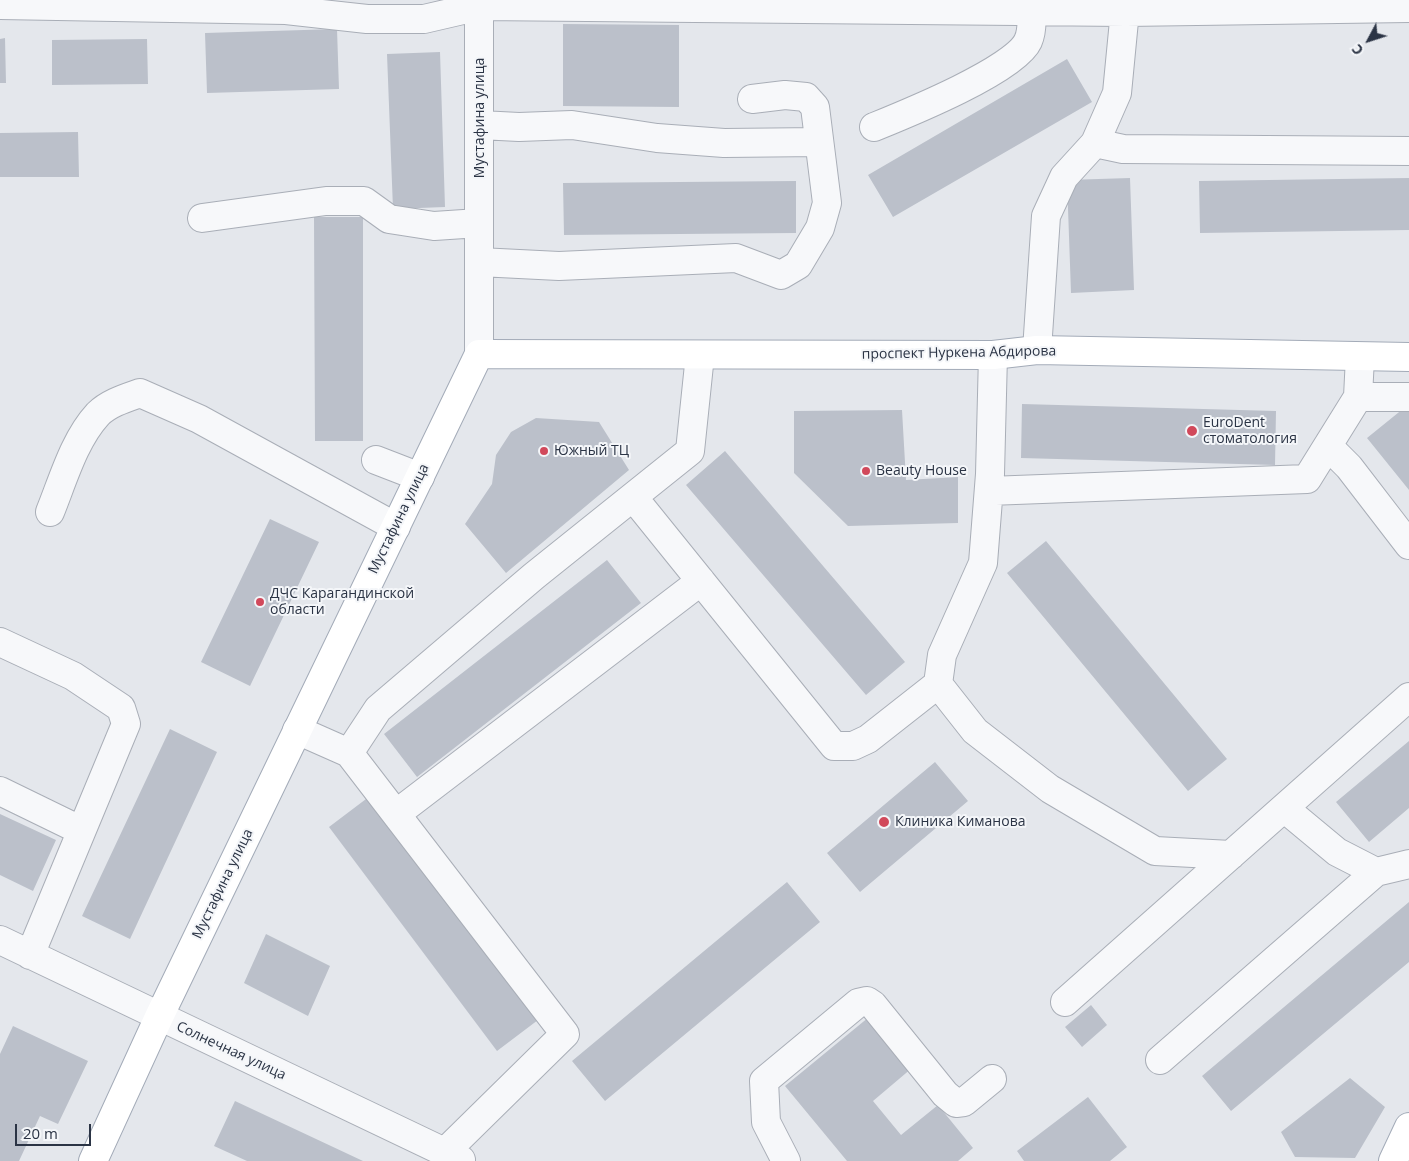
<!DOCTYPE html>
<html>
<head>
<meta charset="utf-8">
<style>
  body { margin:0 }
  #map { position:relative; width:1409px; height:1161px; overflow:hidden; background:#e4e7ec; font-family:"Open Sans",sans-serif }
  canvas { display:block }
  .north { position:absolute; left:1344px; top:15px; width:50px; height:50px; -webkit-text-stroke:4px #f4f6f9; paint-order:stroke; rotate:230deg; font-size:14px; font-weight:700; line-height:20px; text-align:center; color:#2b3445 }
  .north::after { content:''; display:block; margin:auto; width:18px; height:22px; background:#2b3445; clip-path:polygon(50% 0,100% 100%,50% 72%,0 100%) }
  .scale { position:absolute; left:15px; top:1124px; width:76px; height:22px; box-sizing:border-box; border:2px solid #2b3445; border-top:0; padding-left:6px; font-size:15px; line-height:18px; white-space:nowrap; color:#2b3445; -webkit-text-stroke:4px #f4f6f9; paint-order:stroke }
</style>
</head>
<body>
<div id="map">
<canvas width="1409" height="1161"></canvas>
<div class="north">С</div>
<div class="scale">20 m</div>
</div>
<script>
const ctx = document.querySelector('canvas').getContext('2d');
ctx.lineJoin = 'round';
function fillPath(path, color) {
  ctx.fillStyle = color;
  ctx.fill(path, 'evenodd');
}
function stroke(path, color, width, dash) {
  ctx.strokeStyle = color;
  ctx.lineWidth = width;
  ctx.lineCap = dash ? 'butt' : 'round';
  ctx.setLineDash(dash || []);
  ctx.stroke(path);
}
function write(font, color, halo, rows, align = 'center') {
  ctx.font = font + ' "Open Sans",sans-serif';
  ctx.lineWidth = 4;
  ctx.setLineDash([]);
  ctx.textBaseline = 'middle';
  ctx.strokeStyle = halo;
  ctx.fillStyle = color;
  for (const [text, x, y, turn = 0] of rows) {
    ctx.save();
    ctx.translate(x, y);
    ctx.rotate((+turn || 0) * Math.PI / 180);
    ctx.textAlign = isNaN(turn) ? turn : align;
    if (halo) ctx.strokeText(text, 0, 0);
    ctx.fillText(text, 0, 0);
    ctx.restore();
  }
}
fillPath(new Path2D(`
  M563 24 679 25V107L563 106Z
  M337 29 339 89 207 93 205 33Z
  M5 38 6 83H0V39Z
  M147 39 148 84 52 85V40Z
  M440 52 445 207 393 209 387 54Z
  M1067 59 1092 102 893 217 868 175Z
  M78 132 79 177H0V133Z
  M1130 178 1134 290 1071 293 1067 180Z
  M1409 178V230L1200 233 1199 181Z
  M796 181V233L564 235 563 183Z
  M314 217H363V441H315Z
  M1022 404 1276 411 1275 465 1021 458Z
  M1409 404V490L1367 438Z
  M902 410 906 480 958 477V523L848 526 794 473V411Z
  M536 418 599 422 629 470 506 573 465 524 492 484 496 455 511 432Z
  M725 451 905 662 866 695 686 485Z
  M270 519 319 542 250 686 201 662Z
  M1046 541 1227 759 1188 791 1007 573Z
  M607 560 641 603 417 777 384 734Z
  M170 729 217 752 130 939 82 916Z
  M1409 741V808L1369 842 1336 802Z
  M935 762 968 801 860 892 827 853Z
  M370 796 538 1020 497 1051 329 827Z
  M0 814 56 840 33 891 0 875Z
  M787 882 820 922 605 1101 572 1061Z
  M1409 902V962L1231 1111 1202 1076Z
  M266 934 330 966 308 1016 244 983Z
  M1091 1005 1107 1025 1082 1047 1065 1027Z
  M869 1017 912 1068 873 1101 901 1135 938 1105 973 1148 958 1161H847L785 1086Z
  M13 1026 88 1061 58 1124 40 1116 19 1161H0V1054Z
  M1350 1078 1385 1107 1355 1158 1295 1157 1281 1132Z
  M1088 1097 1127 1147 1110 1161H1024L1017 1151Z
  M235 1101 363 1161H247L214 1146Z`), '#bbc0ca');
const minor = new Path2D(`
  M0 5 286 10 367 19H424L480 6 1126 12 1409 8
  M480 125 519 127 572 125 657 138 724 143 819 142
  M874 127C906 114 1015 70 1028 41 1032 32 1032 21 1031 11
  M1095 143 1123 149 1409 151
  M202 218 326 201H364L389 219 434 226 479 223
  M479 262 559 266 736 258 781 275 798 265 820 228 827 203 815 107 806 97 785 95 752 99
  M1037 350 1046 216 1064 177 1095 143 1117 93 1126 0
  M479 354V0
  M993 355 990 474 983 563 942 655 938 684 975 731 1050 789 1155 851 1231 855
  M1360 357 1358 397H1409
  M1328 446 1349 467 1409 545
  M376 460 420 477
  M989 491 1307 479 1358 397
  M633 497 834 746H853L868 739 938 684
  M50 512C63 480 74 440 98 414 109 403 126 398 140 393L199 419 396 527
  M0 642 73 676 121 708 126 724 30 955
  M297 730 349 753 378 709 534 576 690 451 700 355
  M349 753 565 1034 445 1152
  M0 791 80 830
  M1284 808 1337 852 1376 872
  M396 814 701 581
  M0 940 461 1160
  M1065 1002 1409 697
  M1160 1060 1376 872 1409 864
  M786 1161 766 1122 764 1081 858 1003 867 1001 873 1005 945 1094 956 1103 964 1102 992 1079`);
const major = new Path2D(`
  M93 1161 159 1017 479 354 993 355 1037 350 1409 357
  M1393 1161 1409 1127`);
stroke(minor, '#a9aeb7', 30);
stroke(major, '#a3abb8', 30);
stroke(minor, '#f7f8fa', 28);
stroke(major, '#fff', 28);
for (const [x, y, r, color] of [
  [1192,431,6,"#d1495b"],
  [544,451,5,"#d1495b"],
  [866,471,5,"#d1495b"],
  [260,602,5,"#d1495b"],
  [884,822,6,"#d1495b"]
]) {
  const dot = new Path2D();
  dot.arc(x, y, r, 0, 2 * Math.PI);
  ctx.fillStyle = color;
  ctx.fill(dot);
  stroke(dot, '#f4f6f9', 2);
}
write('14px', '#2b3445', '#f4f6f9', [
  ["Мустафина улица",480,118,-90],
  ["проспект Нуркена Абдирова",959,353,-1],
  ["Мустафина улица",399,519,-64],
  ["Мустафина улица",223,884,-64],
  ["Солнечная улица",231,1051,25]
]);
write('14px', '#2b3445', '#f4f6f9', [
  ["EuroDent",1203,423],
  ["стоматология",1203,439],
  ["Южный ТЦ",554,451],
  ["Beauty House",876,471],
  ["ДЧС Карагандинской",270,594],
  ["области",270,610],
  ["Клиника Киманова",895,822]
], 'left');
</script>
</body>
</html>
